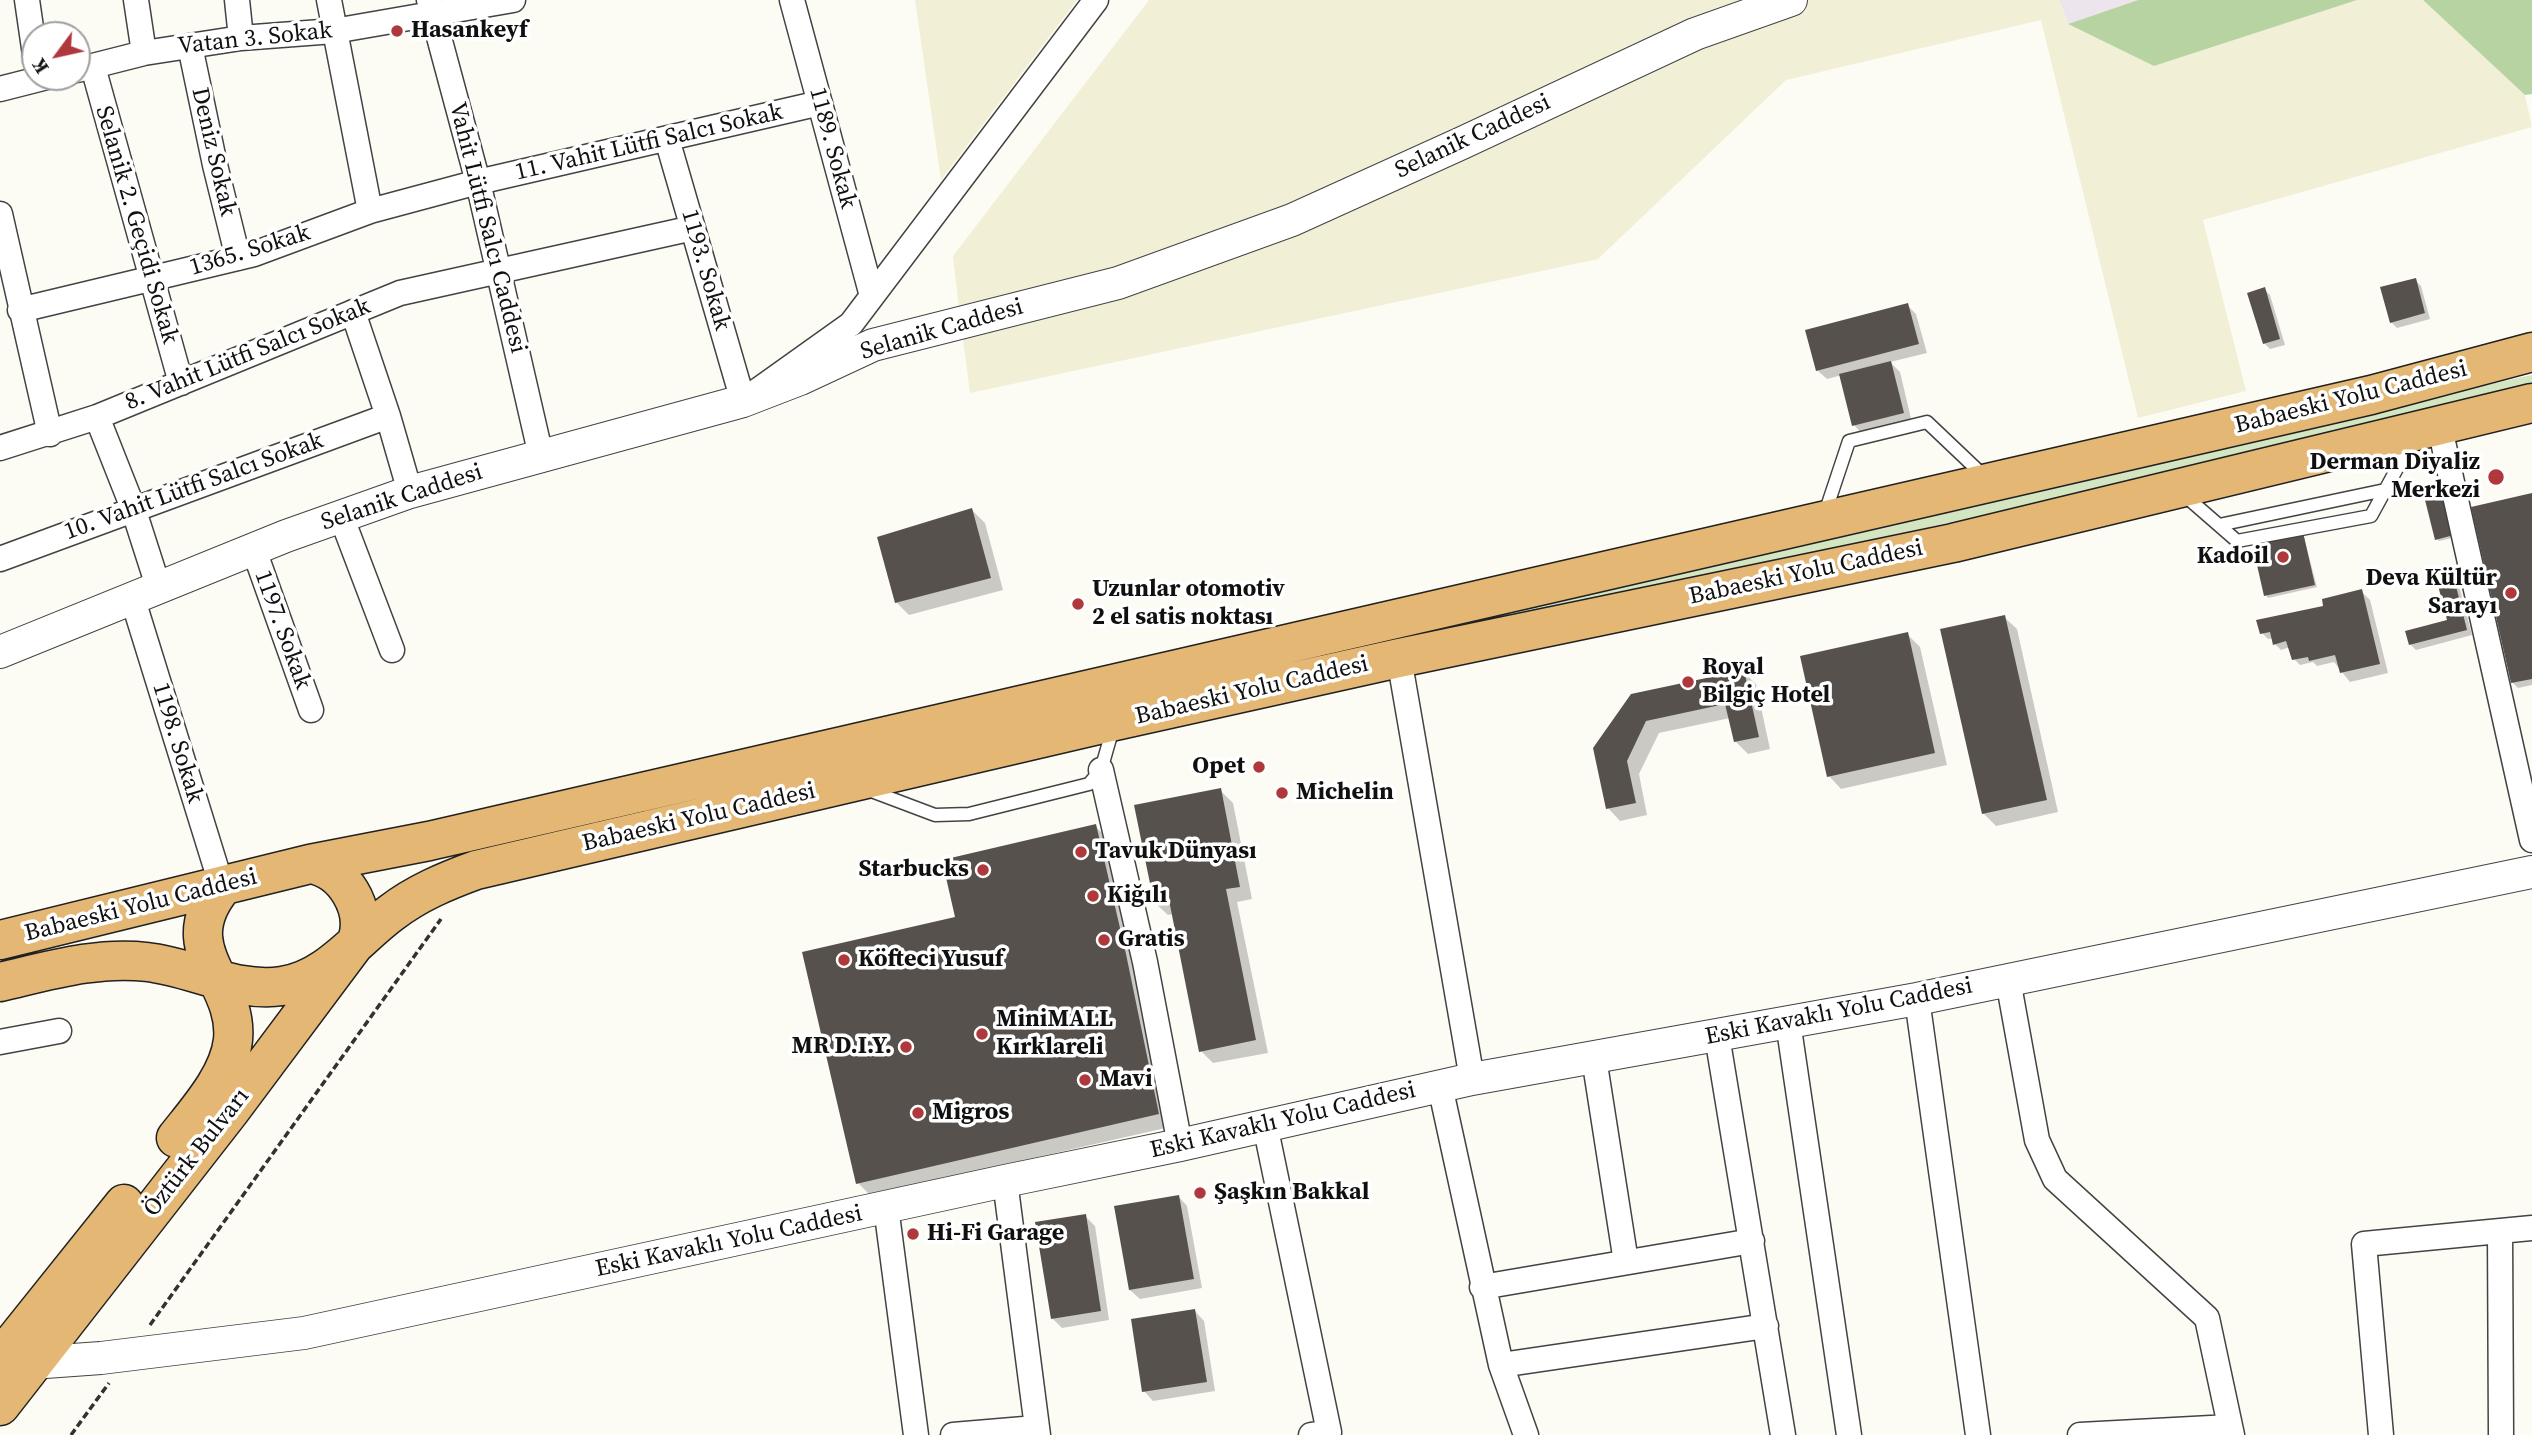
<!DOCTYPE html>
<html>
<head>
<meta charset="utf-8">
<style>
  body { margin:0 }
  #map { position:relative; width:2532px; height:1435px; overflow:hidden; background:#fdfcf4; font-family:"Source Serif 4",serif }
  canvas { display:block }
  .north { position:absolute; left:21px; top:21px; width:70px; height:70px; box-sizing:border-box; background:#fff; border:2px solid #9f9f9f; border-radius:50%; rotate:237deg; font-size:19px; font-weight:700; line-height:28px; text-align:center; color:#101010 }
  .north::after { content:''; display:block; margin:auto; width:24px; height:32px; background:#af383d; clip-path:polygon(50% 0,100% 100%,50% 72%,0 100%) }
</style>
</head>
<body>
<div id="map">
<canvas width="2532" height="1435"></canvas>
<div class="north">K</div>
</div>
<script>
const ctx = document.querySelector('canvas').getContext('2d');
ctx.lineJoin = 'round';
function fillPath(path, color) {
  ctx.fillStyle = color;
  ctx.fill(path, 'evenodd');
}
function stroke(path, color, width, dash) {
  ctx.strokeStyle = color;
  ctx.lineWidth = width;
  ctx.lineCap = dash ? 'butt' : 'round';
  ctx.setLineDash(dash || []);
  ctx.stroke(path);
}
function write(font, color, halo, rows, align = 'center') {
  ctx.font = font + ' "Source Serif 4",serif';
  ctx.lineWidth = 7;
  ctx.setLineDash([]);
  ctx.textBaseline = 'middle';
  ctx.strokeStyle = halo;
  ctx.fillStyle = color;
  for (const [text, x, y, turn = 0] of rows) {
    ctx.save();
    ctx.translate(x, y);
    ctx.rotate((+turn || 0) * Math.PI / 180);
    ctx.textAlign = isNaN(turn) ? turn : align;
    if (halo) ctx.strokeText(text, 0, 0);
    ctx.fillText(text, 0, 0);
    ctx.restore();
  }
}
fillPath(new Path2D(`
  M2059 0H2138L2068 24Z`), '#ece5ed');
fillPath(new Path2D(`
  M915 0H1077L941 180Z
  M1149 0H1758L1286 212 1111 277 960 317 953 256Z
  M1810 0H2059L2068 24 2154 66 2357 0H2423L2525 95 2532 127 2203 220 2246 391 2138 418 2041 20 1786 80 1598 259 970 393 962 332 1125 291 1695 40Z`), '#f1efd6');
fillPath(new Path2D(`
  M2532 375V390L1855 544 1523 614 516 842 2373 409Z`), '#d3e5c1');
fillPath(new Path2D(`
  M2138 0H2357L2154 66 2068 24Z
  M2423 0H2532V94L2525 95Z`), '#b8d3a2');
fillPath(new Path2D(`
  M2415 280 2421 286 2430 319 2397 328 2391 322Z
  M2264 289 2270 295 2285 345 2270 349 2264 343Z
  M1907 305 1916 314 1927 353 1890 362 1900 372 1912 423 1863 435 1854 425 1842 375 1827 379 1817 370Z
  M2425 493 2456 537 2439 541 2437 539Z
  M2532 495V685L2518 688 2512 682Z
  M972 510 985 523 1003 590 909 615 896 602Z
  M2303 534 2317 587 2268 598 2266 595Z
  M2451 572 2457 578 2472 635 2416 650 2410 644 2449 621Z
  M2361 591 2370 600 2388 673 2350 682 2334 662 2317 666 2313 662 2300 665 2294 659 2290 647 2281 650 2275 644 2274 638 2268 639 2262 633Z
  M2004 617 2017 629 2058 812 1996 826 1983 813Z
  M1907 634 1920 647 1947 765 1841 789 1829 776Z
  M1743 672 1756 684 1770 749 1748 754 1735 741 1730 718 1659 733 1639 774 1647 815 1620 821 1608 808 1632 695Z
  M1220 790 1233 803 1252 899 1237 902 1268 1053 1213 1063 1201 1051 1174 914 1168 915 1155 903Z
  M1095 826 1108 839 1170 1127 870 1195 858 1183 957 918Z
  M1178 1196 1187 1206 1202 1288 1140 1299 1130 1290Z
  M1085 1216 1095 1226 1109 1320 1062 1328 1052 1318Z
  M1195 1311 1204 1321 1215 1391 1153 1401 1144 1391Z`), '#0003');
fillPath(new Path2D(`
  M2416 278 2425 313 2390 323 2380 287Z
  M2265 287 2280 339 2263 344 2247 293Z
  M1908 303 1919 344 1816 371 1805 330Z
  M1891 361 1904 413 1852 426 1839 374Z
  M2443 487 2454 535 2435 540 2423 492Z
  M2532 493V679L2511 683 2471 507Z
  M972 508 991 578 895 603 877 537Z
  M2303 532 2315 585 2264 596 2252 543Z
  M2452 570 2467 630 2409 645 2405 631 2447 620 2435 574Z
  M2362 589 2380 664 2340 673 2335 655 2309 661 2308 657 2292 660 2286 641 2273 645 2270 632 2260 634 2256 620 2323 606 2322 599Z
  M2005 615 2047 800 1982 814 1940 629Z
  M1908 632 1935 753 1827 777 1800 656Z
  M1744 670 1759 737 1734 742 1725 704 1646 721 1627 761 1636 803 1606 809 1593 748 1631 694Z
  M1221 788 1240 887 1226 889 1256 1040 1199 1052 1169 900 1154 903 1134 805Z
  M1096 824 1126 954 1159 1114 856 1184 802 952 955 917 942 860Z
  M1179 1195 1194 1279 1129 1290 1114 1206Z
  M1086 1214 1101 1311 1051 1319 1035 1222Z
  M1195 1309 1207 1382 1142 1392 1131 1319Z`), '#57514d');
const service = new Path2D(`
  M2183 494 2237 541 2371 516 2412 441
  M1825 513 1849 441 1927 422 1986 478
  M2219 525 2385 490
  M866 789 935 815 969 814 1089 784 1101 770 1113 728`);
const minor = new Path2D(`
  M27 0 35 55
  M136 0 144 53
  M237 0 241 38
  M329 0 370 211
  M429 0 478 182 541 456
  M792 0 872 296
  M190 46 215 165 238 258
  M93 67 181 383
  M77 70 144 53 241 38 334 31 513 0
  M0 89 47 77
  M667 139 743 401 851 324 1096 0
  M0 214 50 434
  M20 310 254 254 370 211 478 182 820 103
  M353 312 388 416 410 492
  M97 417 133 508 159 589
  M2439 424 2532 840
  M0 448 97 417 400 293 693 228
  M341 516 392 650
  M254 550 311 710
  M0 559 388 416
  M133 600 222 887
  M1399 658 1472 1079
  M1101 770 1145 962 1180 1145
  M2008 980 2037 1140 2055 1179 2207 1318 2232 1435
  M1917 999 1978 1435
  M1788 1022 1849 1435
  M1717 1036 1783 1435
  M0 1042 59 1031
  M1594 1058 1626 1262
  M1440 1086 1501 1365 1526 1435
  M1265 1125 1329 1432 1311 1435
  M1005 1181 1038 1435
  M886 1207 916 1435
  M2500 1231 2501 1435
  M1482 1287 1752 1241
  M1501 1365 1766 1326
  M953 1435 1036 1428
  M2080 1435 2230 1427
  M2381 1435 2364 1244 2532 1228`);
const tertiary = new Path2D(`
  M0 652 286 536 410 492 743 401 800 379 873 345 1118 283 1292 220 1462 143 1695 34 1791 0
  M17 1364 101 1358 304 1333 1005 1181 1180 1145 1472 1079 1917 999 2532 872`);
const trunk = new Path2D(`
  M0 940 310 864 429 841 2371 395 2532 352
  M0 982C48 971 97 956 147 962 192 967 236 993 282 986 327 980 357 938 391 913 417 893 446 881 476 870L1115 721 1399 658 1953 543 2532 403
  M176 1138C198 1110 229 1076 233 1040 239 980 171 950 222 887
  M0 1359 124 1204
  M0 1406 230 1111 357 941C368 909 344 869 310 864`);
stroke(service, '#434343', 15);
stroke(minor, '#434343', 27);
stroke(tertiary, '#434343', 34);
stroke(trunk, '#212121', 41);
stroke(new Path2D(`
  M150 1325 441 919
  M71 1435 109 1383`), '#323232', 3.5, [7, 3.5]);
stroke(service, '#fff', 12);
stroke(minor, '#fff', 24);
stroke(tertiary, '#fff', 32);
stroke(trunk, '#e4b874', 38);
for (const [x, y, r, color] of [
  [397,31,7,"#af383d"],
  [2496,477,9,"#af383d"],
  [2283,557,7,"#af383d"],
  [2511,593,7,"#af383d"],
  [1078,604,7,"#af383d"],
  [1688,682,7,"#af383d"],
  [1259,767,7,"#af383d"],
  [1282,793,7,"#af383d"],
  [1081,852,7,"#af383d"],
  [983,870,7,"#af383d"],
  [1093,896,7,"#af383d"],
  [1104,940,7,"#af383d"],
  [844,960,7,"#af383d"],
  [982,1034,7,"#af383d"],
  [906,1047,7,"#af383d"],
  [1085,1080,7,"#af383d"],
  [918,1113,7,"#af383d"],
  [1200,1193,7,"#af383d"],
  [913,1234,7,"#af383d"]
]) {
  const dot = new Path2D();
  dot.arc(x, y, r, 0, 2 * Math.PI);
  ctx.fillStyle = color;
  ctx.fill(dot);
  stroke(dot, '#fff', 2.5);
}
write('bold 24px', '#101010', '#fff', [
  ["Hasankeyf",411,31],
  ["Derman Diyaliz",2480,463,"right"],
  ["Merkezi",2480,491,"right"],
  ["Kadoil",2269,557,"right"],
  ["Deva Kültür",2497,579,"right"],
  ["Sarayı",2497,607,"right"],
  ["Uzunlar otomotiv",1092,590],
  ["2 el satis noktası",1092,618],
  ["Royal",1702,668],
  ["Bilgiç Hotel",1702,696],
  ["Opet",1245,767,"right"],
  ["Michelin",1296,793],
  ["Tavuk Dünyası",1095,852],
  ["Starbucks",969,870,"right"],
  ["Kiğılı",1107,896],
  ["Gratis",1118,940],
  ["Köfteci Yusuf",858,960],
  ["MiniMALL",996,1020],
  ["Kırklareli",996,1048],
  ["MR D.I.Y.",892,1047,"right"],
  ["Mavi",1099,1080],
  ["Migros",932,1113],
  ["Şaşkın Bakkal",1214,1193],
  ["Hi-Fi Garage",927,1234]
], 'left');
write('24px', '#101010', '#fff', [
  ["Vatan 3. Sokak",255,39,-6],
  ["Selanik Caddesi",1473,137,-25],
  ["11. Vahit Lütfi Salcı Sokak",649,143,-13],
  ["1189. Sokak",832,148,75],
  ["Deniz Sokak",213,152,77],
  ["Selanik 2. Geçidi Sokak",136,225,74],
  ["Vahit Lütfi Salcı Caddesi",487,228,76],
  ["1365. Sokak",250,251,-17],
  ["1193. Sokak",705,270,74],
  ["Selanik Caddesi",942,330,-16],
  ["8. Vahit Lütfi Salcı Sokak",248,355,-22],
  ["Babaeski Yolu Caddesi",2351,398,-14],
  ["10. Vahit Lütfi Salcı Sokak",194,487,-20],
  ["Selanik Caddesi",402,498,-18],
  ["Babaeski Yolu Caddesi",1806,573,-12],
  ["1197. Sokak",282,630,70],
  ["Babaeski Yolu Caddesi",1252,691,-13],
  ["1198. Sokak",177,743,73],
  ["Babaeski Yolu Caddesi",699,818,-13],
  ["Babaeski Yolu Caddesi",141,906,-14],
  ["Eski Kavaklı Yolu Caddesi",1839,1012,-11],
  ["Eski Kavaklı Yolu Caddesi",1283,1121,-13],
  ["Öztürk Bulvarı",197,1153,-52],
  ["Eski Kavaklı Yolu Caddesi",729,1242,-12]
]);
</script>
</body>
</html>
